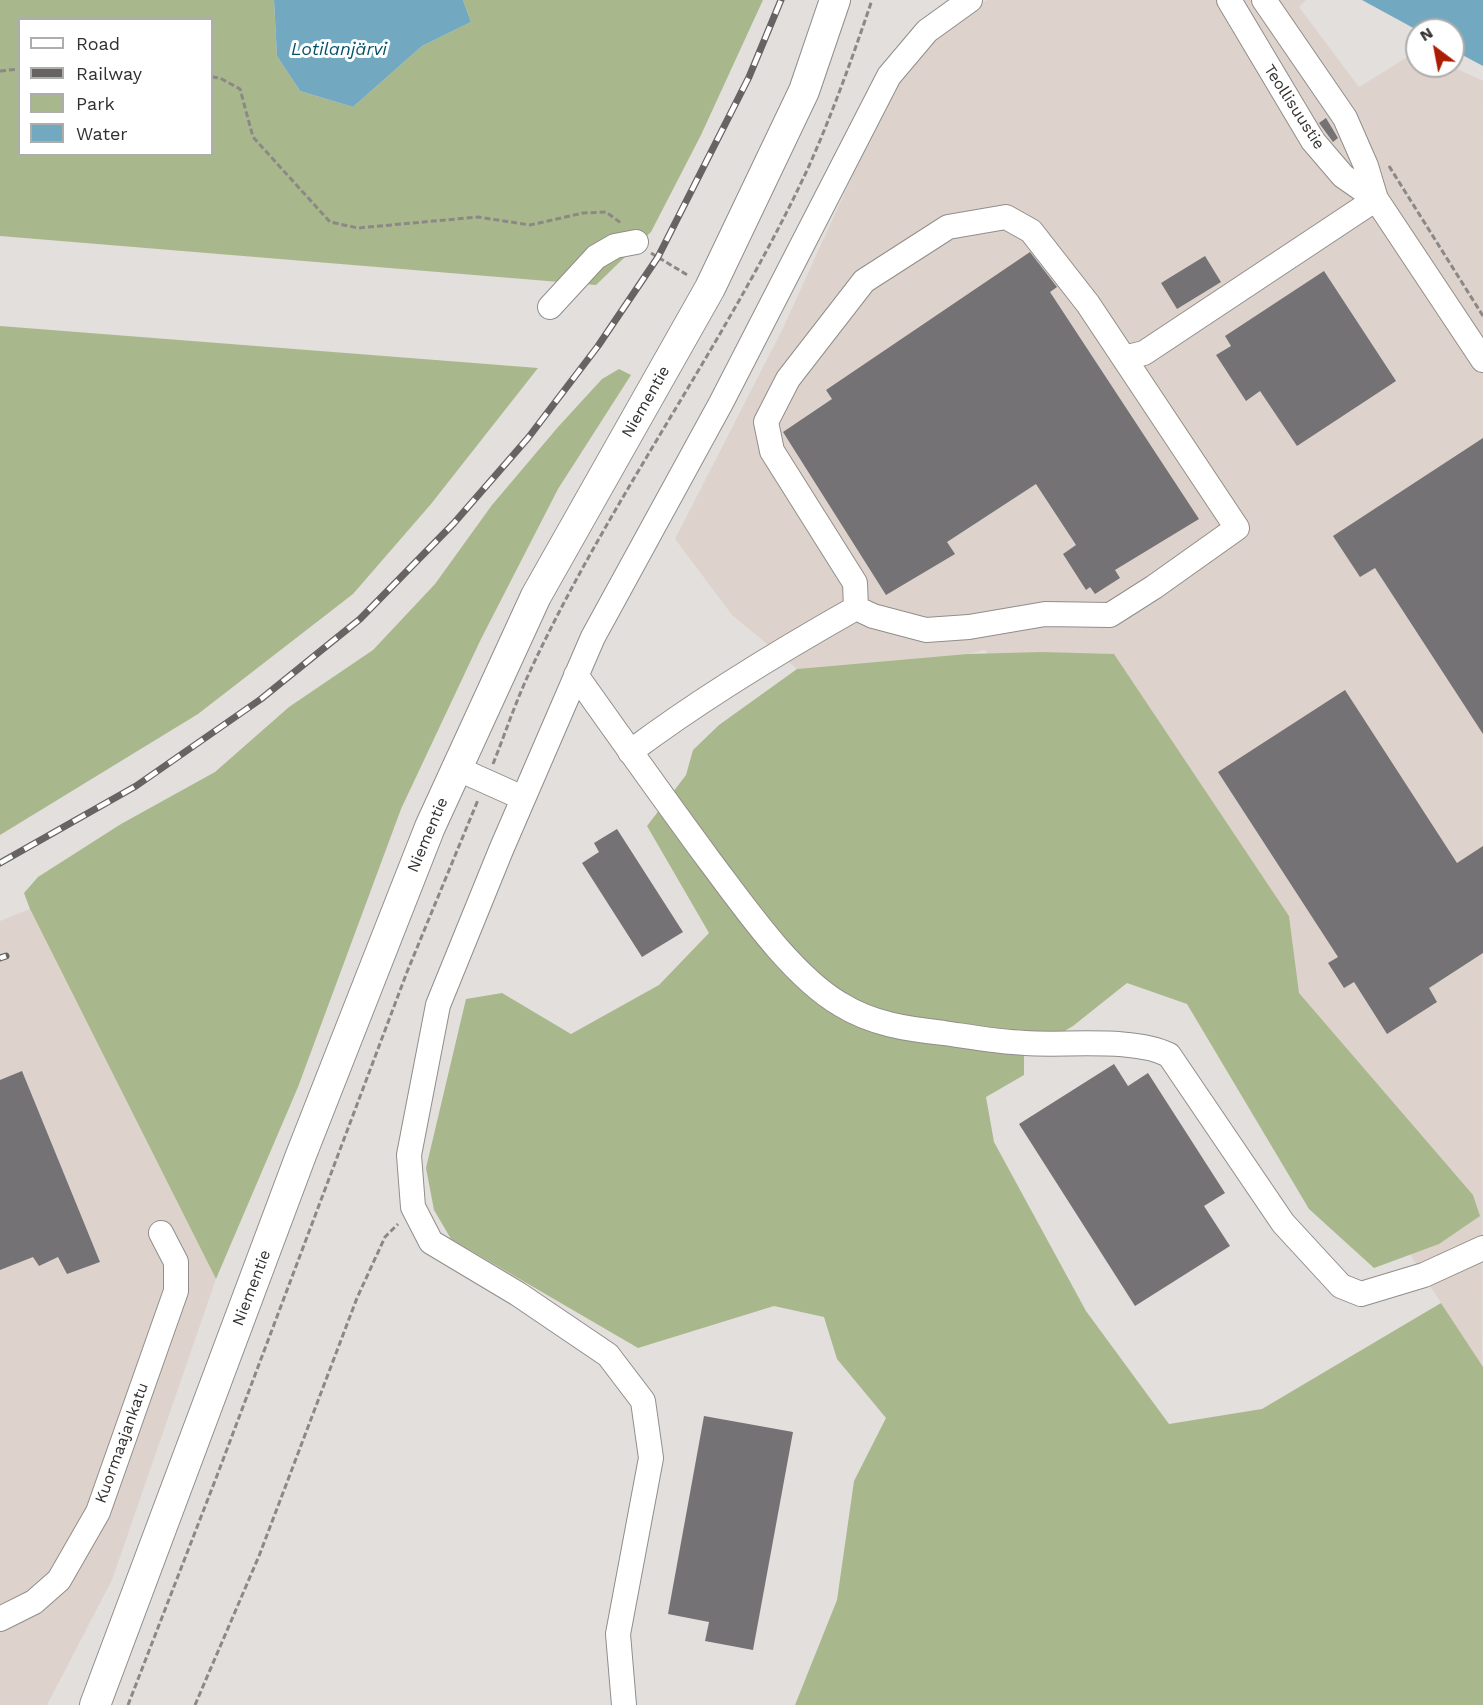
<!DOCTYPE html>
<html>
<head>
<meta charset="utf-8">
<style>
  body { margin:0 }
  #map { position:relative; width:1483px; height:1705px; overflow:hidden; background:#e3dfdc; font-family:"Work Sans",sans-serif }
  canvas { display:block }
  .legend { position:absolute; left:18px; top:18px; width:195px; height:138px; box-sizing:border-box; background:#fff; border:2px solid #adadac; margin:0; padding:8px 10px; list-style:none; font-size:18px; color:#333130 }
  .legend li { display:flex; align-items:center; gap:12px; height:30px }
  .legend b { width:30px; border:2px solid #adadac }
  .north { position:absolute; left:1405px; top:18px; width:60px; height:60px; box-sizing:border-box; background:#fff; border:2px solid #adadac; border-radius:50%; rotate:328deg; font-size:16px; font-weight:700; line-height:24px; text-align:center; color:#333130 }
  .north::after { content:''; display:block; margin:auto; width:21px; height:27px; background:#ab1c01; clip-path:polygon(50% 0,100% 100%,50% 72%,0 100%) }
</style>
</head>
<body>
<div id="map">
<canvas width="1483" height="1705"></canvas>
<ul class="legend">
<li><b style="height:8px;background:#fff"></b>Road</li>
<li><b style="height:8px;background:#666362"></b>Railway</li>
<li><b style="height:16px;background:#a9b88c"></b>Park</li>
<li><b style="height:16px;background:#73a9c0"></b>Water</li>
</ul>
<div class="north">N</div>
</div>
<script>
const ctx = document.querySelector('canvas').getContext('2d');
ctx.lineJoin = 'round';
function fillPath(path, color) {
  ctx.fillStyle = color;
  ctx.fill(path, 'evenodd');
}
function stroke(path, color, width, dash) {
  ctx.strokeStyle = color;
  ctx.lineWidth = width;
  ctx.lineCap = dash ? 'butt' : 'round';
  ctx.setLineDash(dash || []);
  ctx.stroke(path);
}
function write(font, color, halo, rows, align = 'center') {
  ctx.font = font + ' "Work Sans",sans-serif';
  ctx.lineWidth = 6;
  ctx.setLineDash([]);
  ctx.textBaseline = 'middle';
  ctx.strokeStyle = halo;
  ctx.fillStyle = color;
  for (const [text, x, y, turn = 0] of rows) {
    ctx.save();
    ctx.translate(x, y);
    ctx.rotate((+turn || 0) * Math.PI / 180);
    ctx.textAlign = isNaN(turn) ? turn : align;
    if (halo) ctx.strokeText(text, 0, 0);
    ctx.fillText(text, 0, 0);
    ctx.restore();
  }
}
fillPath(new Path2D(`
  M987 0H1306L1299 7 1359 87 1417 51V66H1451L1483 81 1482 1368 1363 1180 1006 684 985 650 967 654 797 669 732 615 675 539 783 328 896 80 944 20Z
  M30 909 216 1279 112 1580 47 1705H0V921Z`), '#ded3cc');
fillPath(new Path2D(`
  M0 0H274L277 56 300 91 353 107 422 46 471 22 463 0H763L701 135 651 232 596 285 0 236ZM20 20H212V154H20Z
  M0 326 538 368 431 504 353 594 198 714 0 835Z
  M619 369 631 375 558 489 481 639 401 809 298 1087 216 1279 30 909 24 893 38 877 121 824 215 772 289 707 373 650 435 584 492 505 558 427 602 379Z
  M1042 652 1114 654 1289 916 1299 993 1473 1195 1480 1216 1439 1244 1374 1268 1309 1209 1187 1004 1127 983 1073 1026 1024 1055V1075L986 1097 994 1142 1086 1311 1169 1424 1262 1409 1441 1303 1483 1367V1705H795L837 1600 854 1481 886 1418 837 1359 824 1317 774 1306 638 1348 451 1239 434 1210 426 1168 466 999 502 993 571 1034 659 985 709 933 647 826 686 775 693 750 719 725 797 669 967 654Z`), '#a9b88c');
fillPath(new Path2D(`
  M274 0H463L471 22 422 46 353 107 300 91 277 56Z
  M1362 0H1483V66L1453 50V30H1417Z`), '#73a9c0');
fillPath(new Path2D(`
  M1326 118 1338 138 1333 142 1319 123Z
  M1030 252 1057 287 1050 292 1199 519 1115 570 1120 578 1095 594 1090 587 1086 590 1063 554 1076 545 1036 484 947 542 955 554 886 595 783 432 832 399 826 390Z
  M1205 256 1221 282 1177 309 1161 283Z
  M1324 271 1396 381 1297 446 1260 391 1246 401 1216 355 1231 346 1225 336Z
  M1483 438V734L1375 568 1360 577 1333 536Z
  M1345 690 1457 863 1483 846V953L1429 988 1437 1002 1387 1034 1354 982 1344 988 1328 963 1338 957 1218 772Z
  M617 829 683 932 642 957 582 863 599 852 594 843Z
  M1114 1064 1128 1086 1148 1073 1225 1193 1204 1206 1230 1246 1135 1306 1019 1124Z
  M22 1071 100 1262 67 1274 58 1257 39 1266 33 1257 0 1270V1080Z
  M704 1416 793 1432 753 1650 705 1641 709 1622 668 1614Z`), '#747275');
const minor = new Path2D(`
  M1229 0 1313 141 1343 176 1376 199
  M1264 0 1345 118 1366 166 1376 199 1483 360
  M1006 217 1031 231 1088 304 1237 528 1154 587 1110 615 1045 614 969 627 926 630 873 616 856 608 855 583 772 451 766 422 788 379 864 281 948 227Z
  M550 307 596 257 615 246 636 242
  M1124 358 1144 353 1376 199
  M576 675C620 737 664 799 709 860 743 905 791 975 840 1004 872 1024 907 1029 944 1033 971 1037 998 1042 1025 1043 1066 1046 1133 1037 1169 1055L1283 1223 1341 1286 1361 1294 1424 1275 1483 1248
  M630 752C702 698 778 652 856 608
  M456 768 523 798
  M0 1619 34 1602 59 1580 98 1512 176 1291V1262L161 1233
  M624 1705 618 1634 651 1458 643 1401 608 1355 518 1294 431 1242 413 1207 409 1155 438 1005 501 850 593 637 721 403 889 76 927 31 970 0`);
const major = new Path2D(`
  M95 1705 301 1155 430 827 536 596 710 288 804 91 835 0`);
stroke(minor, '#918d8a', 26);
stroke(major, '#918d8a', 32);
stroke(new Path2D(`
  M0 71 20 69
  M212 77 220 78 240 89 253 137 330 222 358 228 478 217 530 225 583 213 606 212 621 223
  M1389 166 1483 316
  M651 253 689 276
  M493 764C506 731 517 698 532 667 613 494 729 339 809 166 833 112 853 56 872 0
  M128 1705 218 1473 407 972 478 800
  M195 1705 259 1556 357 1298 385 1237 398 1224`), '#8b8886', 3, [6, 3]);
stroke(minor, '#fff', 24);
stroke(major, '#fff', 30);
const rail = new Path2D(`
  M0 863 136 786 261 699 360 619 454 523 528 438 598 346 658 257 749 77 781 0
  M0 958 6 956`);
stroke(rail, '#666362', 7);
stroke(rail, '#fff', 4.5, [14]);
write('16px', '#333130', '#fff', [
  ["Teollisuustie",1294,107,57],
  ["Niementie",646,402,-60],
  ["Niementie",428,835,-67],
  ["Niementie",252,1288,-69],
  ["Kuormaajankatu",122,1443,-70]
]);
write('italic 18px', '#06526b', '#fff', [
  ["Lotilanjärvi",339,50]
]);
</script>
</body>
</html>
